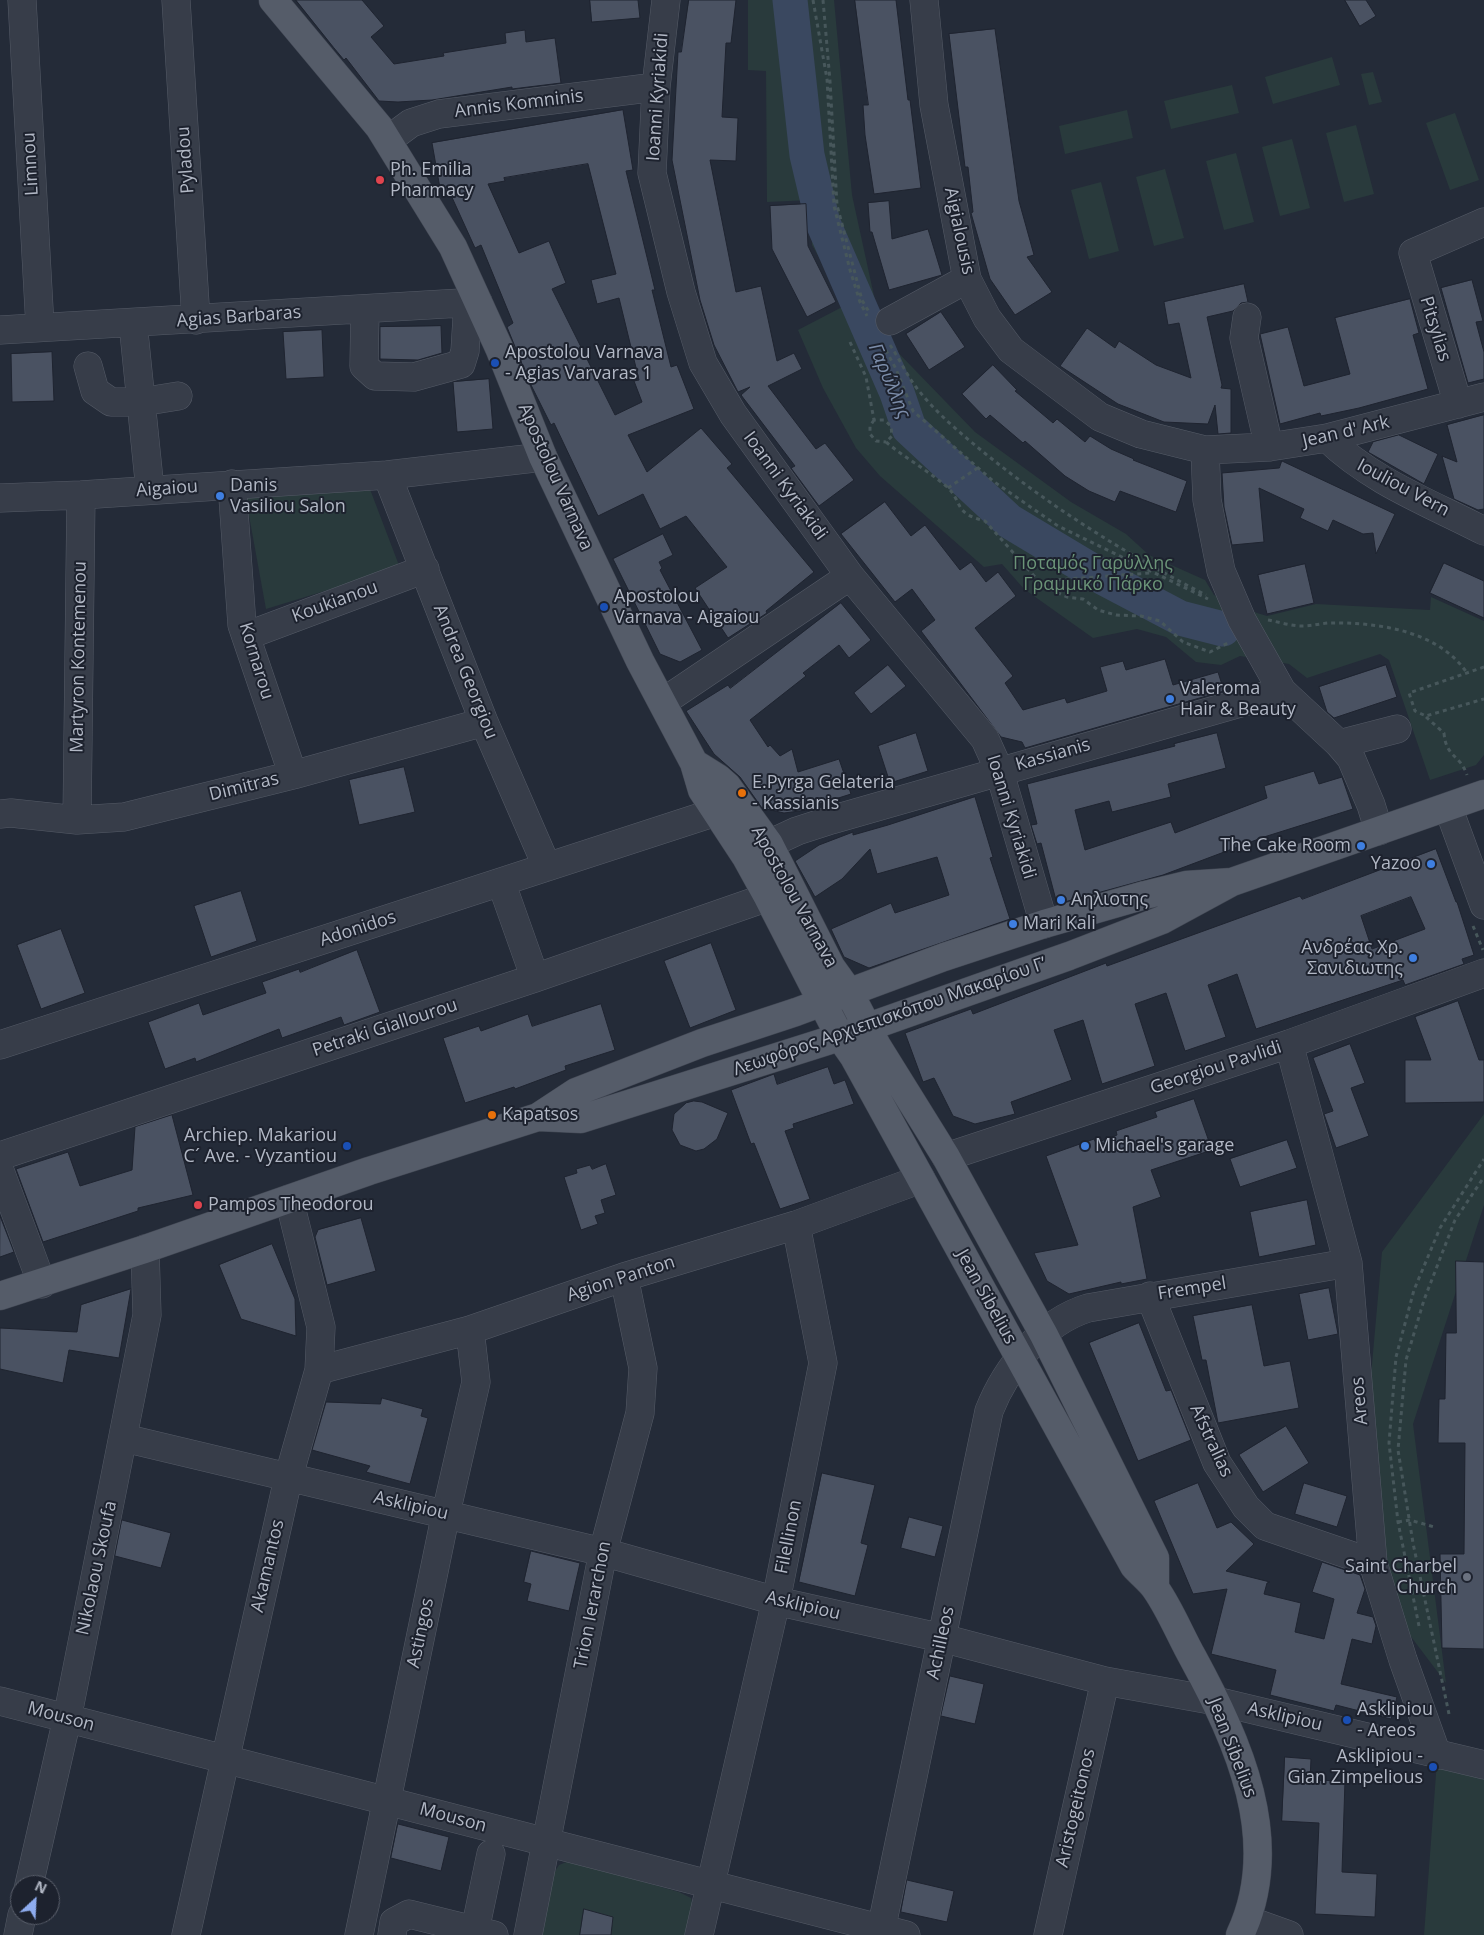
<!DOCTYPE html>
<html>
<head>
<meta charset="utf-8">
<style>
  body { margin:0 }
  #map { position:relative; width:1484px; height:1935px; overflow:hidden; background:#242b38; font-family:"Open Sans",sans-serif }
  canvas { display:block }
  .north { position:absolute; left:10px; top:1875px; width:50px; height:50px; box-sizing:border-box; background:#1d222e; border:1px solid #595e6a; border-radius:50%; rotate:25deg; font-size:14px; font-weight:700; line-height:20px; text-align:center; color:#b2b8c5 }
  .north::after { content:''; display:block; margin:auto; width:18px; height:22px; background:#8eacef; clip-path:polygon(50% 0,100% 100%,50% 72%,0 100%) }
</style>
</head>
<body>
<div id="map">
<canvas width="1484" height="1935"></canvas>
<div class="north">N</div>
</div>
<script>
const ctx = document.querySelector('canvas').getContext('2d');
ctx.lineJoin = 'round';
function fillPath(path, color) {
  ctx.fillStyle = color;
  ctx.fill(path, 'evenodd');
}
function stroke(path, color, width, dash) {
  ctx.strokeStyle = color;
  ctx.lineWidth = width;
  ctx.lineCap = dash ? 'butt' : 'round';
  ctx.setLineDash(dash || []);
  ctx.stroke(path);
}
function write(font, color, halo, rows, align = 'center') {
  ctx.font = font + ' "Open Sans",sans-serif';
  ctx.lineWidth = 4;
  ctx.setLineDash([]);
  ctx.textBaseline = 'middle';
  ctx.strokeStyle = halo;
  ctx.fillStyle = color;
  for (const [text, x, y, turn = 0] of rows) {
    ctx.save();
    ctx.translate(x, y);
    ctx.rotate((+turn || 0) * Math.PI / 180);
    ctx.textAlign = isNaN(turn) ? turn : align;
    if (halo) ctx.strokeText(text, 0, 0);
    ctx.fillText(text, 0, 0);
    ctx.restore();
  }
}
fillPath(new Path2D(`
  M748 0H834L852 195 883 337 975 432 1071 502 1126 534 1149 555 1205 580 1214 595 1257 613 1267 616 1316 604 1430 610 1431 597 1484 621V755L1476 765 1430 780 1389 660 1380 654 1307 678 1289 664 1240 656 1221 665 1196 662 1166 637 1137 629 1093 638 1024 589 1002 564 984 567 880 476 856 448 823 388 798 330 846 305 812 245 811 200 767 202 766 71 748 70Z
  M1332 57 1340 85 1273 104 1265 77Z
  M1373 72 1382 102 1369 105 1361 74Z
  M1232 85 1239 113 1171 129 1164 101Z
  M1127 110 1133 138 1065 154 1059 126Z
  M1455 113 1479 180 1450 190 1426 123Z
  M1356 125 1374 194 1344 202 1326 133Z
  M1292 139 1310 208 1280 216 1262 147Z
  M1236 153 1254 222 1224 230 1206 161Z
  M1165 169 1184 238 1154 246 1136 177Z
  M1101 182 1119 251 1089 259 1071 190Z
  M368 484 400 568 266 609 244 488Z
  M1484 1114V1205L1413 1424 1446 1683 1381 1597 1368 1409 1382 1252Z
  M1437 1761 1484 1775V1935H1424Z
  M569 1861 679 1892 691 1898 693 1906 687 1935H540L554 1873 559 1865Z`), '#293a3c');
stroke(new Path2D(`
  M790 0 807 155 823 223 897 393 909 428 1009 521 1104 578 1180 618 1223 629`), '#3a4860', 35);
const building = new Path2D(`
  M296 0H362L384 26 371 37 394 64 444 56 443 53 506 43 505 33 525 30 526 42 555 38 561 83 512 89V87L432 100 398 102 379 101 346 58 344 60 334 48Z
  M590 0H638L640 18 592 22Z
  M689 0H736L731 43H726L722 117 738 118 736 161 710 160 736 292 761 286 777 361 794 353 802 369 768 386 816 449 825 443 854 480 819 506 791 468 795 466 741 395 750 387 738 392 714 345 700 300 672 160 678 52H681Z
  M855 0H896L908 100H910L921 188 874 194 865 135 863 105H868Z
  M1345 0H1366L1376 16 1360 26Z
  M995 29 1019 201 1034 255 1027 257 1052 292 1015 315 990 279 971 213 973 212 968 167H965L949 34Z
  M623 110 633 170 626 171 655 290H652L671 367 677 365 694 409 628 435 647 472 701 428 732 464 727 468 814 572 766 611 767 613 728 638 695 588 727 567 686 516 660 529 643 494 598 516 554 423 551 425 529 381 507 327 513 323 481 245 475 248 450 193 441 194 432 143ZM588 164 616 274 591 280 597 304 619 298 639 380 634 381 642 402 615 415 552 289 566 283 549 241 519 253 488 184 505 181 504 178Z
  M889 201 892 239 928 229 942 275 889 290 872 232H870L868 203Z
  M806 204 808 246 836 302 807 317 772 249 770 206Z
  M1472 280 1483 321 1476 322 1484 352V379L1468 383 1441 288Z
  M1244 284 1248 302 1241 303 1233 311 1207 317 1222 385 1221 388 1231 389V433L1218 434 1215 405 1208 424 1164 422 1118 404 1060 366 1087 328 1115 348 1119 341 1156 365 1191 378 1179 323 1168 325 1164 302Z
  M1410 299 1419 333 1413 335 1428 389 1359 408 1321 416 1320 413 1280 424 1260 334 1288 327 1304 386 1350 374 1335 318Z
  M941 312 965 347 929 370 906 334Z
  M441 326 442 353 418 360 380 359V327Z
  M322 330 324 377 286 379 283 332Z
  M52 352 54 401 12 402 11 354Z
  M993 365 1017 390 1015 391 1053 423 1057 419 1085 442 1090 436 1111 449 1134 459 1133 460 1187 481 1176 512 1120 491 1115 502 1089 491 1065 476 1025 441 1023 443 990 415 986 419 962 394Z
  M489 379 493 429 457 432 453 382Z
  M1484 415V509L1478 510 1454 499 1442 456 1457 462 1447 425Z
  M1399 435 1438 454 1424 484 1368 452 1373 442Z
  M1282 461 1395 514 1376 554 1373 533 1363 534 1333 520 1328 531 1300 518 1304 509 1259 488 1264 542 1232 545 1224 507 1222 473 1279 468Z
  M885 502 911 536 925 525 960 570 971 562 986 582 998 572 1016 596 975 628 1013 676 1005 683 1023 710 1065 698 1067 703 1107 691 1100 667 1123 661 1126 670 1165 659 1173 685 1218 672 1224 691 1025 748 1022 742 1001 737 921 631 935 620 912 589 895 602 841 534Z
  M663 534 673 555 659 562 662 568 660 570 702 650 680 662 660 654 613 559Z
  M1444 563 1484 581V618L1430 593Z
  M1305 564 1314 603 1267 614 1258 575Z
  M841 603 871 640 849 658 839 645 803 673 806 676 750 720 768 747 770 745 780 756 792 749 798 772 839 759 851 794 807 808V810L784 813 762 808 740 777 714 754 686 711 728 685 730 688Z
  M888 665 906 686 871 714 854 693Z
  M1386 665 1397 697 1334 718 1327 712 1319 687Z
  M916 733 928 771 890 783 878 746Z
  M1217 733 1226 768 1168 784 1171 797 1163 799 1112 812 1109 801 1075 810 1085 850 1171 822 1175 833 1267 798 1264 786 1314 771 1319 784 1342 777 1353 809 1264 837 1163 875 1057 904 1041 843 1037 844 1031 825 1037 824 1027 784 1175 746 1174 744Z
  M404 767 415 812 359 825 349 780Z
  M975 797 993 857 990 858 1010 919 869 968 844 957 831 929 891 903 895 913 949 895 937 857 877 874 870 849 842 879 815 897 795 861 819 845 853 832V835L888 825Z
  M1436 849 1456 902H1457L1474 955 1462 959 1464 964 1405 985 1403 980 1256 1029 1237 974 1208 985 1226 1037 1185 1051 1166 993 1135 1004 1155 1066 1102 1084 1083 1020 1054 1030 1072 1080 1011 1102 1015 1114 975 1124 953 1116 934 1078 923 1082 905 1033 971 1009 973 1014 1106 963 1107 966 1300 896 1302 899ZM1411 897 1425 929 1372 949 1361 916Z
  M241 891 257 941 211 957 194 906Z
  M61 929 85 993 41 1009 17 945Z
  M711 943 736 1010 690 1028 664 961Z
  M357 950 380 1012 344 1025 341 1017 282 1038 279 1029 196 1062 195 1058 165 1069 148 1022 199 1003 203 1015 266 993 262 982 299 969 300 972Z
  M1458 1001 1479 1060H1484V1102L1405 1103V1060H1431L1415 1017Z
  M601 1004 615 1050 565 1066 566 1070 515 1089 514 1087 465 1103 443 1038 479 1026 481 1031 528 1014 532 1026Z
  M1350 1044 1365 1083 1351 1088 1369 1136 1336 1148 1324 1114 1333 1111 1313 1058Z
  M828 1067 834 1084 845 1080 854 1104 793 1124 794 1128 785 1131 810 1199 780 1209 754 1143 751 1144 731 1090 774 1074 777 1084Z
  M1194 1099 1212 1150 1151 1170 1161 1197 1133 1207 1147 1279 1121 1284V1282L1069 1294 1047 1281 1034 1253 1078 1245 1046 1156 1094 1139 1096 1143 1117 1135 1116 1131 1157 1117 1155 1112Z
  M694 1101 702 1102 728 1113 717 1139 704 1149 696 1151 680 1145 672 1130 674 1114 686 1103Z
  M172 1115 193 1195 138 1208V1211L43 1242 16 1169 68 1152 80 1186 132 1170 135 1127Z
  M1287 1140 1297 1168 1240 1187 1230 1159Z
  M606 1164 616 1195 601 1200 605 1213 595 1216 598 1224 581 1230 564 1177 577 1173 576 1169 590 1165 592 1169Z
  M1307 1200 1316 1245 1259 1257 1250 1212Z
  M0 1216 14 1252 0 1257Z
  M361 1218 376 1271 327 1285 315 1237 318 1230Z
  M272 1244 295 1299 296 1336 241 1319 219 1265Z
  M1456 1261 1484 1262V1649L1442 1648 1440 1554H1464L1465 1443H1438L1439 1399H1445L1446 1333H1456Z
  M1329 1288 1338 1334 1308 1340 1299 1294Z
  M131 1289 119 1358 69 1350 63 1383 0 1369V1328L77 1332 81 1305Z
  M1252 1305 1264 1366 1290 1361 1299 1408 1218 1423 1206 1360H1202L1193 1316Z
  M1139 1323 1166 1391 1171 1390 1191 1440 1138 1461 1089 1343Z
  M382 1398 423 1409 421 1416 428 1418 410 1484 366 1472 370 1466 312 1450 326 1402 380 1404Z
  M1286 1426 1309 1463 1263 1492 1239 1455Z
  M822 1473 875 1485 861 1543 868 1545 855 1596 799 1582Z
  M1198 1483 1217 1528 1231 1522 1254 1544 1226 1571 1270 1582 1267 1583 1264 1594 1301 1603 1295 1632 1324 1639 1334 1599 1312 1592 1322 1562 1360 1575 1365 1589 1357 1613 1373 1617 1376 1626 1372 1644 1352 1639 1341 1684 1397 1697 1391 1719 1336 1705 1334 1711 1270 1695 1276 1670 1211 1654 1227 1589 1193 1594 1154 1501Z
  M1304 1483 1347 1496 1337 1527 1295 1514Z
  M909 1517 943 1526 935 1557 901 1548Z
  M122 1520 171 1533 161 1568 115 1556Z
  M531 1551 580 1563 569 1611 527 1601 531 1584 524 1582Z
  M950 1676 984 1684 975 1724 941 1716Z
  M1285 1757 1311 1759 1310 1780 1345 1781 1342 1872 1377 1874 1375 1917 1315 1914 1319 1823 1282 1821Z
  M398 1824 449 1837 441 1871 391 1858Z
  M907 1880 954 1891 947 1922 901 1912Z
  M584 1909 613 1917 611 1935H580Z`);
fillPath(building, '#4a5262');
stroke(building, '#1f2430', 1);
const minor = new Path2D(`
  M22 0 40 327
  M176 0 196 320
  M666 0 656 87 652 173 681 292 703 363 733 414 850 576 985 739 999 770 1044 924
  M924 0 934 105 967 279 987 318 1011 350 1100 417 1141 434 1205 450 1269 447 1327 438 1484 397
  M388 140 411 123 439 114 656 87
  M365 309 364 366 375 376 414 377 461 364 465 351 468 302
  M1247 317 1244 338 1269 447
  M890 321 967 279
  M133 323 150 490
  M0 330 478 302
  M88 366 95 391 111 402H141L178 396
  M1458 404 1413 253 1484 222
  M1327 438C1371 481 1430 503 1484 531
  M1205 450 1207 500 1221 571 1242 620 1282 691 1339 744 1351 758 1371 805 1379 831
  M387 475 484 722 547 867
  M232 484 242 625 293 775
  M0 498 81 495 387 475 543 457
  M246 636 425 569
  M663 702 850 576
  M1339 744 1397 729
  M1448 807 1484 905
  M0 814 11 813 77 820 124 817 293 775 484 722
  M77 820 81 495
  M769 844 797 831 831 820 1282 691
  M501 882 535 978
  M1289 1044 1348 1263 1373 1563 1403 1660 1437 1755
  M0 1045 716 812
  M0 1156 535 978 768 897
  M946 1157 1289 1044 1484 973
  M0 1171 42 1284
  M1150 1296 1217 1463 1246 1507 1265 1526 1373 1563
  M319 1370 470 1330 624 1277 796 1225 921 1179
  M124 1438 603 1552 776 1601 942 1638 1105 1681 1216 1701 1484 1765
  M0 1701 906 1935
  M29 1885 67 1719 147 1315 145 1249
  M1247 1920 1289 1935
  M18 1935 22 1915
  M186 1935 288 1479 319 1370 321 1327 289 1199
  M359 1935 446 1513 476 1382 470 1330
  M392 1935 394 1922 409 1914 494 1935
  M474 1935 491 1854
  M528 1935 603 1552 640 1413 643 1368 624 1277
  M699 1935 776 1601 823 1363 796 1225
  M880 1935 989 1411C1006 1368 1042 1322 1088 1308L1348 1263
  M1048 1935 1105 1681`);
const major = new Path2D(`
  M273 0 379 127 453 247 500 350 543 457 640 661 694 763 702 790 746 857 768 897 840 1037 854 1057 1134 1566C1140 1573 1149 1580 1155 1588 1170 1609 1180 1635 1193 1658 1238 1741 1284 1841 1240 1935
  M694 763 718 778 727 786 769 844 831 967 849 992 877 1046 946 1157 1044 1335 1155 1558V1588
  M538 1117 581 1119 840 1037 1069 956 1162 920 1232 882 1484 794
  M0 1296 145 1249 369 1171 538 1117 576 1092 702 1043 796 1012 944 957 1044 924 1145 895 1186 885 1232 882`);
stroke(minor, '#555b67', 29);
stroke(major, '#404652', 29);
stroke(new Path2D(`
  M813 0 827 79 834 206 850 270 860 302 867 316
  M823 0 830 81 837 205 862 300 869 312
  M850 342 866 377 874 420H884L891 426 892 436 886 442C905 458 927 470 946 486 964 502 952 513 985 521L1043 586 1067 597 1083 599 1098 610 1116 615 1141 616 1160 621 1183 642 1210 652 1230 642
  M882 343 896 369 913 411 993 481 1058 526 1208 599
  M890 345C899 358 906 374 916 387 934 411 959 432 982 451 1051 507 1127 555 1206 595
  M874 420 870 426V434L876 441 886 442
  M948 488 979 467
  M1043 586 1054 580 1150 573
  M1268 620C1279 622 1291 626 1302 626 1311 626 1319 624 1328 623 1376 622 1438 630 1467 673
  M1484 667 1409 693 1415 711 1426 716 1484 699
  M1426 717 1444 733C1446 758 1460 754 1467 775
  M1473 926 1483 950
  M1398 1522 1410 1520 1434 1527
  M1419 1626 1398 1522 1389 1443 1396 1357 1414 1290 1440 1228 1484 1159
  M1449 1714 1413 1543 1398 1450 1406 1360 1424 1300 1455 1220 1484 1177`), '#47575b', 3, [4, 4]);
stroke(minor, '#373d49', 28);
stroke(major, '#555c69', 28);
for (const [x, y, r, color] of [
  [380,180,5,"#e0444e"],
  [495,363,5,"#1a4fb4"],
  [220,496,5,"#3f7fe0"],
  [604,607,5,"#1a4fb4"],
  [1170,699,5,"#3f7fe0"],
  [742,793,5,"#e8710a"],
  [1361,846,5,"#3f7fe0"],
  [1431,864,5,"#3f7fe0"],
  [1061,900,5,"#3f7fe0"],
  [1013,924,5,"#3f7fe0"],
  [1413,958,5,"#3f7fe0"],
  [492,1115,5,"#e8710a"],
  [347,1146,5,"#1a4fb4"],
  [1085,1146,5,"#3f7fe0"],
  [198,1205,5,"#e0444e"],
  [1467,1577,5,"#6b7280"],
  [1347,1720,5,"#1a4fb4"],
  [1433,1767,5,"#1a4fb4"]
]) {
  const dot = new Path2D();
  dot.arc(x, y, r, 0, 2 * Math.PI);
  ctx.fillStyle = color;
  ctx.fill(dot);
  stroke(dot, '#1d222e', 2);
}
write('18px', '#b2b8c5', '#1d222e', [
  ["Ioanni Kyriakidi",658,97,-86],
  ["Annis Komninis",519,104,-7],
  ["Pyladou",186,160,-94],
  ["Limnou",31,164,-93],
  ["Aigialousis",959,231,78],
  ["Agias Barbaras",239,317,-4],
  ["Pitsylias",1435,329,73],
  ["Jean d' Ark",1346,432,-13],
  ["Apostolou Varnava",555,477,66],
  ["Ioanni Kyriakidi",785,486,54],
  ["Iouliou Vern",1403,488,28],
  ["Aigaiou",167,489,-4],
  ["Koukianou",335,602,-20],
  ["Martyron Kontemenou",79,657,-89],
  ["Kornarou",256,661,73],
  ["Andrea Georgiou",465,672,68],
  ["Kassianis",1053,755,-16],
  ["Dimitras",244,787,-14],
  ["Ioanni Kyriakidi",1011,817,73],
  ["Apostolou Varnava",794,897,61],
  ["Adonidos",358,929,-18],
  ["Λεωφόρος Αρχιεπισκόπου Μακαρίου Γ’",890,1017,-19],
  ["Petraki Giallourou",385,1028,-18],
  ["Georgiou Pavlidi",1216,1068,-18],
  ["Agion Panton",621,1279,-18],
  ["Frempel",1192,1289,-9],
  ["Jean Sibelius",986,1297,61],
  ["Areos",1360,1401,-95],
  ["Afstralias",1211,1441,65],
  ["Asklipiou",411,1506,13],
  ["Filellinon",789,1537,-79],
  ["Akamantos",268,1566,-77],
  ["Nikolaou Skoufa",97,1568,-78],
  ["Trion Ierarchon",593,1605,-79],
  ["Asklipiou",803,1606,13],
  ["Astingos",421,1633,-78],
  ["Achilleos",941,1643,-78],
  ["Mouson",61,1717,15],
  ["Asklipiou",1285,1717,13],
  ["Jean Sibelius",1232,1748,69],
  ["Aristogeitonos",1076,1808,-77],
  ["Mouson",453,1818,15]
]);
write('18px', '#b2b8c5', '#1d222e', [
  ["Ph. Emilia",390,170],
  ["Pharmacy",390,191],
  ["Apostolou Varnava",505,353],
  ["- Agias Varvaras 1",505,374],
  ["Danis",230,486],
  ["Vasiliou Salon",230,507],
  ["Apostolou",614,597],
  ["Varnava - Aigaiou",614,618],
  ["Valeroma",1180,689],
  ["Hair & Beauty",1180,710],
  ["E.Pyrga Gelateria",752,783],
  ["- Kassianis",752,804],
  ["The Cake Room",1351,846,"right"],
  ["Yazoo",1421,864,"right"],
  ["Αηλιοτης",1071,900],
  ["Mari Kali",1023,924],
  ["Ανδρέας Χρ.",1403,948,"right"],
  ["Σανιδιωτης",1403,969,"right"],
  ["Kapatsos",502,1115],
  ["Archiep. Makariou",337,1136,"right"],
  ["C´ Ave. - Vyzantiou",337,1157,"right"],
  ["Michael's garage",1095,1146],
  ["Pampos Theodorou",208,1205],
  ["Saint Charbel",1457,1567,"right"],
  ["Church",1457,1588,"right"],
  ["Asklipiou",1357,1710],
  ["- Areos",1357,1731],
  ["Asklipiou -",1423,1757,"right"],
  ["Gian Zimpelious",1423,1778,"right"]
], 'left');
write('18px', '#6b9478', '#1d222e', [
  ["Ποταμός Γαρύλλης",1093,564],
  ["Γραμμικό Πάρκο",1093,585]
]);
write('italic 19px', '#7c8daa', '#1d222e', [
  ["Γαρύλλης",889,381,67]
]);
</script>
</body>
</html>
